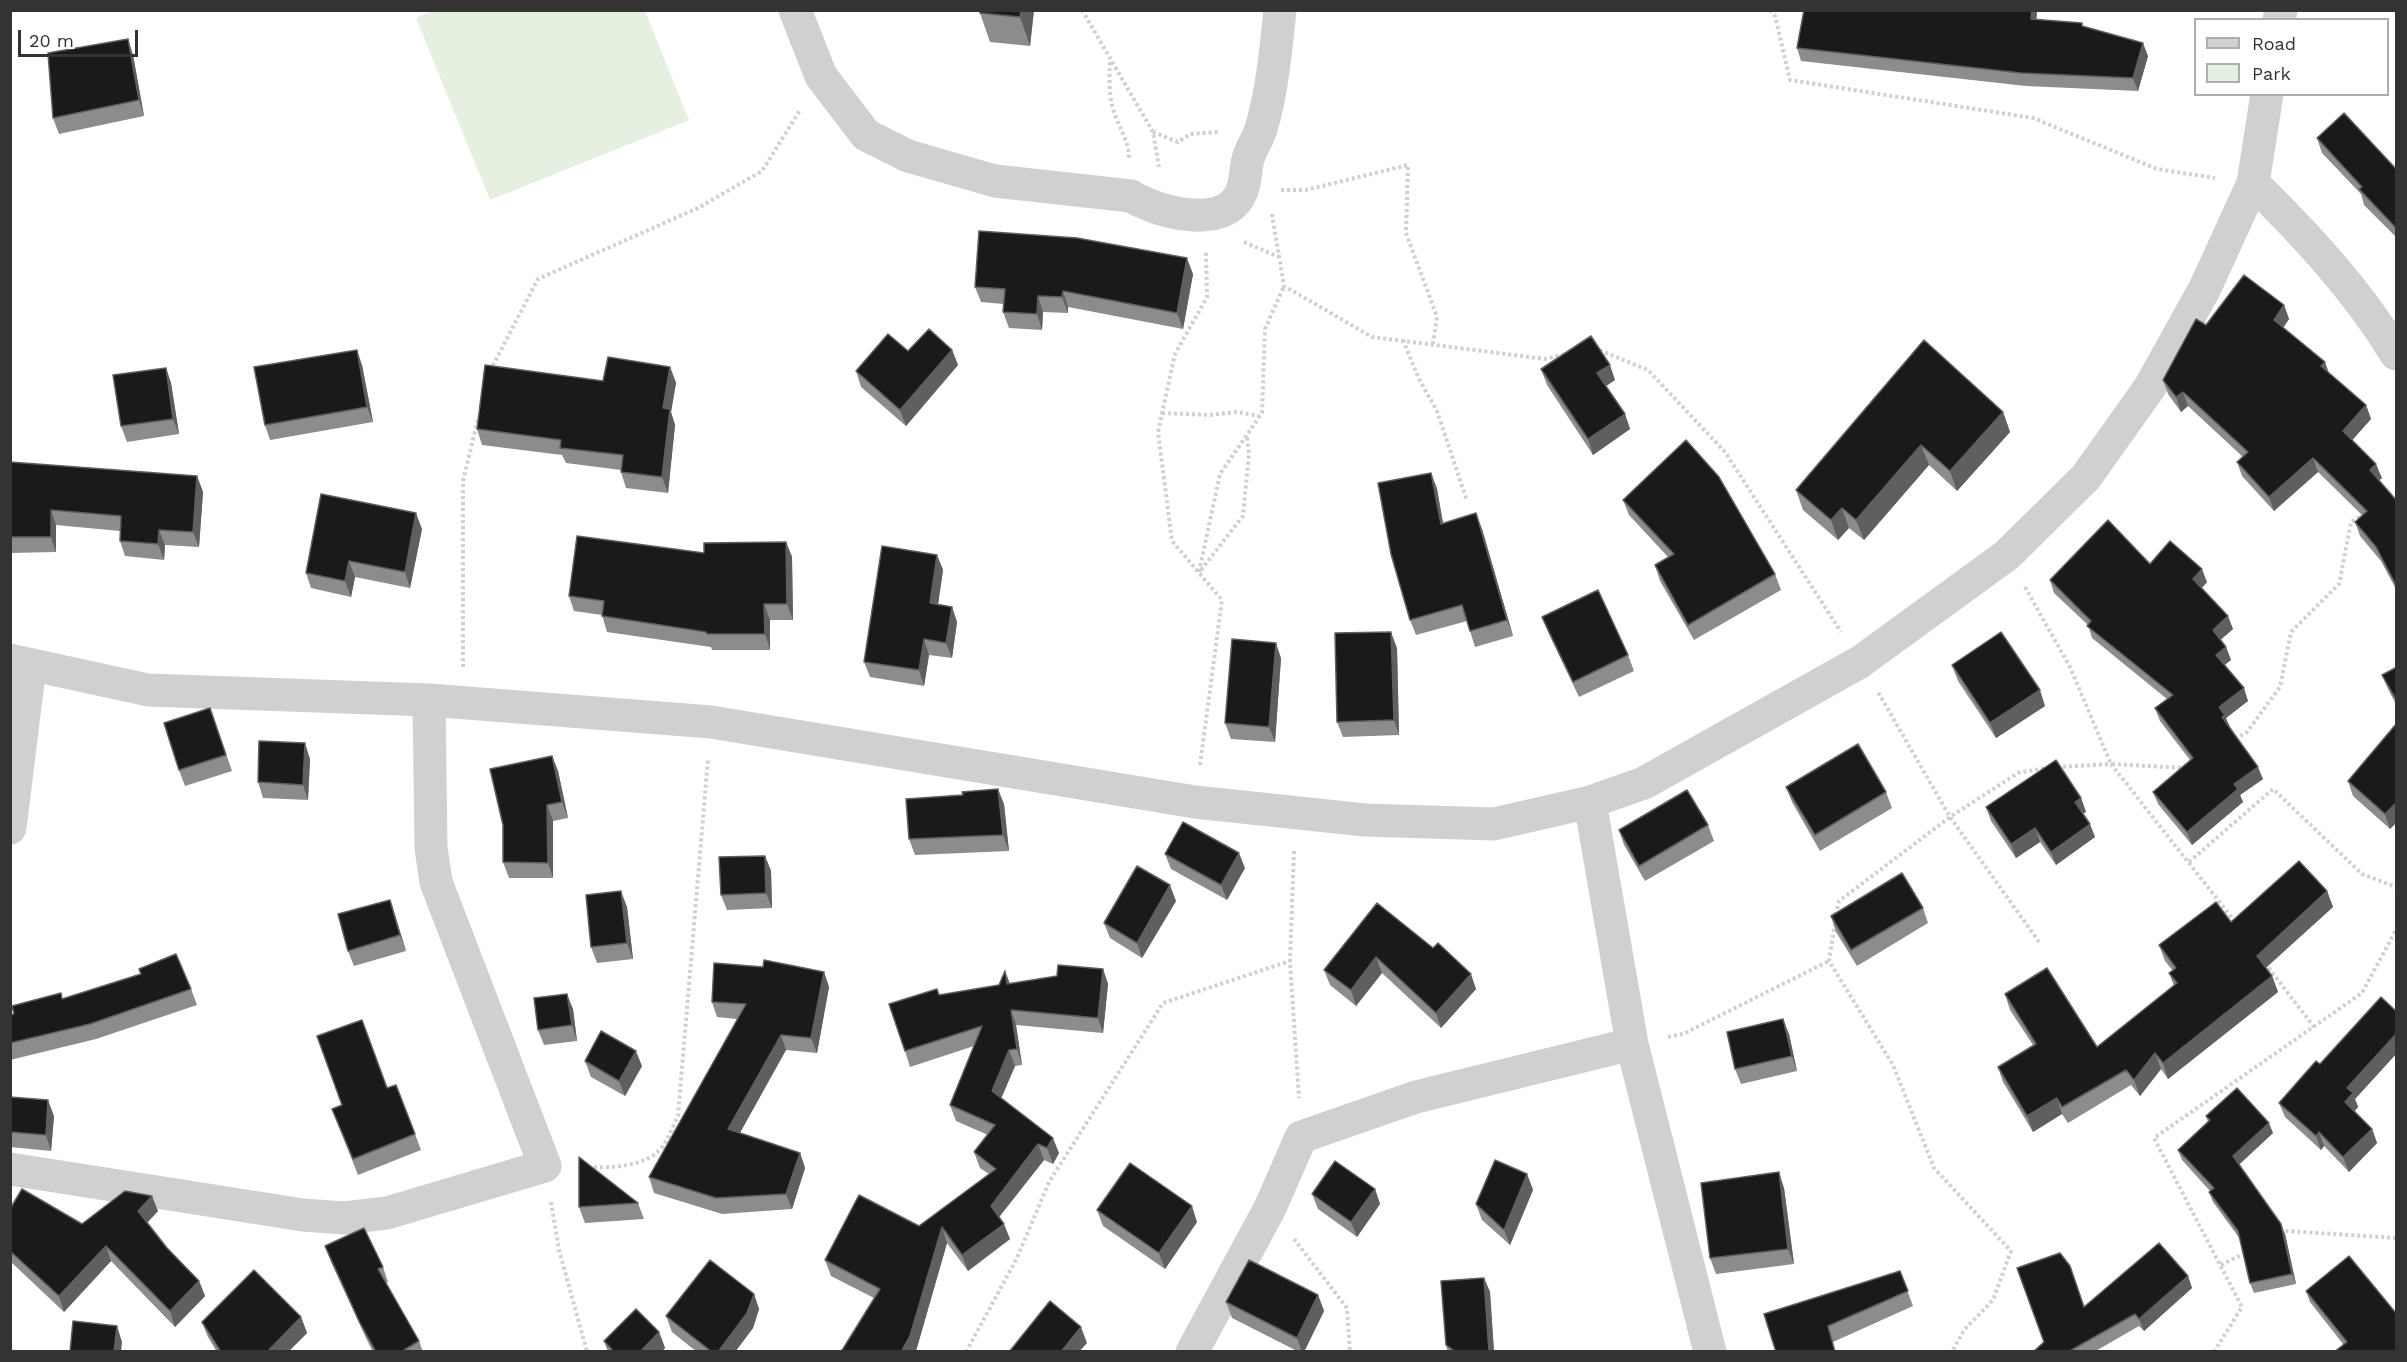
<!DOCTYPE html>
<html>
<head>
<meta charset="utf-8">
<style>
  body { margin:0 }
  #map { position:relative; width:2407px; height:1362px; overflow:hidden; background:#fff; font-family:"Work Sans",sans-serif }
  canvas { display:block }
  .frame { position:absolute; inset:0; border:12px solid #333; pointer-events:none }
  .legend { position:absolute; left:2194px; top:18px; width:195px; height:78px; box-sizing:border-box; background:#fff; border:2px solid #adadad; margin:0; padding:8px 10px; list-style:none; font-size:18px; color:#333 }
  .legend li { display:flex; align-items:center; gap:12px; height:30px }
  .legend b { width:30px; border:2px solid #adadad }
  .scale { position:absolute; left:18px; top:30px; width:120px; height:27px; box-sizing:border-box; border:3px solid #333; border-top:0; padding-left:8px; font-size:18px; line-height:21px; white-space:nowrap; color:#333; -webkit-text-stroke:4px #fff; paint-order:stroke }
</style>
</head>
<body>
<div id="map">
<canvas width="2407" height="1362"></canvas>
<div class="frame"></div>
<ul class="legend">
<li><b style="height:8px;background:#d0d0d0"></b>Road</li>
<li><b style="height:16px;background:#e6f0e0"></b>Park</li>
</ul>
<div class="scale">20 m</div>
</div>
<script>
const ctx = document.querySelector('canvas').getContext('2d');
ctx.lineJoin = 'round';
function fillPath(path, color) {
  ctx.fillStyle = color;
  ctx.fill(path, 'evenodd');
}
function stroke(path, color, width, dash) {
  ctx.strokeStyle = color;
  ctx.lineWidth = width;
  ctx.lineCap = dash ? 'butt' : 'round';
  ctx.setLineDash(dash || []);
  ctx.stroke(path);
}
fillPath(new Path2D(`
  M434 10 645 11 689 120 490 200 416 18Z`), '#e6f0e0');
stroke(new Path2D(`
  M1082 10 1153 132 1159 167
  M1770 10 1775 16 1790 80 2033 118 2157 169 2215 178
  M1110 62C1109 78 1109 93 1113 109 1118 127 1129 140 1129 158
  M1153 132 1178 142 1190 134 1218 132
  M1281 190H1306L1408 165 1406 233 1437 317 1433 344
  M1272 214 1284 286 1372 337 1545 359 1566 354
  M1244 242 1279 257
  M1403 340 1419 379 1437 411 1467 501
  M1594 348 1648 370 1725 452 1841 632
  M490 371 538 279 698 208 762 171 800 110
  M1162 413 1210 415 1237 412 1259 416
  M1201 570 1243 516 1249 453 1247 436
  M1199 572 1220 474 1262 413 1265 329 1284 286
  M2025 587 2070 667 2111 764 2185 768
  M463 667V481L478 419
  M2235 739 2247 732 2280 687 2291 632 2339 584 2351 522 2363 515
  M1200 765 1222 600 1172 541 1158 432 1175 354 1207 297 1206 251
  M2057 767 2111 764 2236 923
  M1294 851 1290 961 1299 1098
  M2189 862 2273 789 2362 874 2396 887
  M1836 915 1839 901 1950 817 1878 692
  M1835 923 1829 961 1893 1065 1934 1168 2011 1251 1993 1300 1964 1330 1952 1352
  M2039 942 1950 817 2018 773 2046 768
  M2265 963 2314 1027
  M1668 1037 1683 1034 1829 961
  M588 1167C612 1168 648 1167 663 1146 669 1137 673 1126 678 1116L708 759
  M551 1202 559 1250 587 1352
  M2280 1234 2287 1231 2396 1238
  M1294 1239 1347 1308 1350 1352
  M2221 1265 2247 1252
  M966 1352 1017 1258 1049 1182 1163 1003 1290 961
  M2214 1352 2242 1307 2154 1138 2362 993 2396 930`), '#d0d0d0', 4, [3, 3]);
stroke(new Path2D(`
  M795 10 821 76 866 135 908 156 995 181 1131 196C1157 212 1222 230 1240 195 1246 185 1245 170 1248 159 1251 148 1258 139 1261 129 1272 92 1276 49 1280 10
  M2279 20 2281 10
  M2253 183C2306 235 2358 291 2396 354
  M10 660 148 690 429 700 711 722 1195 802 1365 820 1494 824 1590 802 1644 783 1860 662 2007 555 2086 477 2150 387 2205 288 2253 183 2267 94
  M1590 802 1632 1044 1710 1352
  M10 828 30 665
  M10 1169 303 1215 344 1218 387 1213 545 1166 436 882 431 848 429 700
  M1192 1352 1270 1208 1301 1137 1416 1097 1632 1044`), '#d0d0d0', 33);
fillPath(new Path2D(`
  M980 10H1034L1030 46 990 42 980 13Z
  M1804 10H2037L2036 20 2083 26 2148 56 2138 91 2026 86 1801 61 1797 48Z
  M133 55 144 116 59 134 53 118Z
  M2317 138 2397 170V238L2364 205 2361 194 2322 153Z
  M1193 274 1183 329 1068 307V313L1043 312 1042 330 1009 328 1003 312 1004 304 981 302 975 287Z
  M2284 305 2289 319 2283 328 2329 373 2366 405 2371 419 2352 440 2382 478 2379 480 2397 501V591L2381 561 2360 536 2355 522 2362 515 2318 472 2274 511 2242 476 2237 462 2243 457 2188 406 2181 412 2168 394 2163 380 2206 325Z
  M952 350 958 365 906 426 861 387 856 371 908 351Z
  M362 365 373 422 270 440 265 425Z
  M670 367 676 383 671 412 675 425 668 493 626 488 621 472V470L566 463 562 455 482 445 477 429 603 381Z
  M166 368 171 383 179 434 127 442 121 426Z
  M1541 369 1615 380 1606 386 1625 414 1630 429 1593 455 1547 385Z
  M2003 412 2010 432 1957 491 1929 465 1864 540 1849 528 1838 540 1803 510 1796 490Z
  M10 462 197 476 203 492 199 547 165 545 164 560 125 556 120 541V531L56 525V552L10 553Z
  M1431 473 1437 489 1443 523 1482 529 1513 636 1475 647 1467 621 1416 635 1410 620Z
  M1623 500 1775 574 1781 590 1694 640 1660 581 1655 565 1668 557 1629 515Z
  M422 529 410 588 355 577 351 597 311 588 306 573Z
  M786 542 792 557 793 620H770V650H712L711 647 607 632 602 615 574 611 569 596 704 553Z
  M937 555 943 570 938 604 952 607 957 622 952 658 929 655 924 686 870 677 864 662Z
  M2150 564 2207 582 2202 588 2233 629 2220 640 2226 647 2231 660 2225 665 2248 701 2226 718 2229 728 2263 779 2240 795 2243 802 2192 845 2158 804 2153 792 2190 760 2160 721 2155 708 2167 699 2092 638 2088 625 2054 593 2050 580Z
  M1542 617 1628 655 1634 671 1579 697 1548 632Z
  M1397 648 1399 735 1343 737 1337 722Z
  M1281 658 1275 742 1231 739 1225 723Z
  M1952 665 2045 706 1996 738 1958 681Z
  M2397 667V706L2388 689 2382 675Z
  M210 708 232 771 185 786 179 770Z
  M2397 723V822L2390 829 2353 796 2348 781Z
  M552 756 558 771 568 818 553 821V878H509L503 862Z
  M310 759 308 800 263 798 258 782Z
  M1786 787 1886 792 1892 808 1820 851 1792 802Z
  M2081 798 2086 812 2083 813 2095 837 2056 865 2040 842 2016 858 1991 821 1986 807Z
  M1004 804 1009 851 915 855 909 839Z
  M1708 825 1714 841 1645 881 1624 845 1619 830Z
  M1165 854 1245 868 1227 900 1171 869Z
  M765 856 771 871 772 908 727 910 721 895Z
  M2327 891 2333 907 2266 968 2272 976 2278 992 2168 1079 2161 1069 2140 1096 2131 1085 2068 1123 2062 1114 2033 1132 2003 1082 1998 1067 2033 1045 2010 1010 2005 994 2097 1047 2174 986 2169 973 2173 971 2165 961 2159 945Z
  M390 900 406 951 354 966 348 951Z
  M1176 901 1142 958 1110 938 1104 923Z
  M1377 903 1476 989 1441 1028 1382 973 1356 1006 1330 985 1324 970Z
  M627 907 633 959 597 963 591 947Z
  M1923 908 1928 923 1857 966 1836 932 1831 916Z
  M763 967 824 972 829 987 817 1053 786 1050 740 1133 800 1153 805 1168 792 1209 722 1214 654 1193 649 1177 737 1019 717 1017 712 1002Z
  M1103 969 1108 984 1103 1033 1016 1025 1022 1065 1015 1066 1001 1098 1059 1153 1053 1164 1044 1160 999 1217 1010 1239 968 1271 947 1243 916 1351 874 1298 831 1276 825 1260 919 1226 989 1174 980 1168 974 1152 988 1135 956 1121 950 1105 974 1046 910 1067 905 1051 940 995 999 985 1005 971 1010 984Z
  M191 989 197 1005 96 1039 10 1060V1015L63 999Z
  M573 1009 577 1041 544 1045 538 1030Z
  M2397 1012V1053L2355 1099 2358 1107 2354 1112 2372 1129 2377 1143 2349 1172 2324 1146 2321 1150 2285 1117 2279 1103 2320 1064Z
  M1789 1034 1797 1071 1741 1084 1735 1069Z
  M585 1061 642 1066 625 1096 591 1077Z
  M387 1088 415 1134 421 1150 358 1175 332 1109Z
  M10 1097 54 1116 51 1151 10 1147Z
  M2206 1116 2273 1133 2239 1165 2285 1234 2296 1284 2254 1293 2250 1283 2240 1239 2213 1202 2209 1192 2210 1191 2182 1160 2178 1150 2208 1122Z
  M1527 1174 1533 1190 1510 1245 1482 1220 1476 1204Z
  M1784 1188 1794 1264 1716 1274 1710 1258Z
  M1375 1189 1380 1204 1357 1237 1318 1209 1312 1194Z
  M638 1203 644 1219 585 1223 579 1207Z
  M10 1209 82 1224 158 1211 147 1223 167 1248 199 1281 205 1296 175 1327 111 1261 64 1312 10 1261Z
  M1097 1210 1197 1222 1165 1269 1103 1226Z
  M325 1246 383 1267 388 1282 386 1283 419 1341 423 1352H373L366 1338 331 1262Z
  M1900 1271 1913 1306 1833 1342 1776 1352Z
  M2188 1276 2192 1288 2144 1331 2139 1326 2094 1352H2033L2084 1307Z
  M1484 1278 1490 1292 1494 1352H1448L1446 1345Z
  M2306 1291 2395 1312 2397 1352 2343 1344 2310 1302Z
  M754 1294 759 1309 753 1328 735 1352H697L672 1332 666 1316Z
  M1318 1295 1324 1311 1304 1352H1299L1232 1318 1226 1302Z
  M301 1317 307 1333 288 1352H217L208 1337 202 1322Z
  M659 1332 665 1348 661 1352H608L604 1341Z`), '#8c8c8c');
fillPath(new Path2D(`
  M1021 10H1034L1030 46 1020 17Z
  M2032 10H2037L2036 32 2031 19Z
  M128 39 133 55 144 116 139 100Z
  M2143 43 2148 56 2138 91 2133 78Z
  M1187 258 1193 274 1183 329 1177 313Z
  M1063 291 1068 307V313L1062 297Z
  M1038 296 1043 312 1042 330 1037 314Z
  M2284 305 2289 319 2279 334 2274 320Z
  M357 350 362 365 373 422 367 407Z
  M952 350 958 365 906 426 900 410Z
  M2325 362 2330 376 2321 366Z
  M1610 365 1615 380 1603 388 1597 373Z
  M670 367 676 383 671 412 675 425 668 493 662 477 663 408Z
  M166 368 171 383 179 434 173 419Z
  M2183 392 2188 406 2181 412 2176 397Z
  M2366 405 2371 419 2348 445 2343 431Z
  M2003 412 2010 432 1957 491 1950 471Z
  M1625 414 1630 429 1593 455 1588 439Z
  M1921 445 1929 465 1864 540 1856 520Z
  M2313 458 2318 472 2274 511 2269 497Z
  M2376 464 2382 478 2375 484 2370 470Z
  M1431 473 1437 489 1446 540 1441 524Z
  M197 476 203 492 199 547 193 532Z
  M1842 508 1849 528 1838 540 1831 520Z
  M51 510 56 525V552L51 537Z
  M416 513 422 529 410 588 405 572Z
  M1476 513 1482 529 1513 636 1507 620Z
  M159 530 165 545 164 560 158 544Z
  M786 542 792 557 793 620 787 604Z
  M937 555 943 570 936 619 930 603Z
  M349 561 355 577 351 597 345 581Z
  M2202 569 2207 582 2198 592 2193 579Z
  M764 604 770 620V650L765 634Z
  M952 607 957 622 952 658 946 643Z
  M2228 616 2233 629 2217 643 2213 630Z
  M1391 632 1397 648 1399 735 1394 720Z
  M924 639 929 655 924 686 919 670Z
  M1276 643 1281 658 1275 742 1269 727Z
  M2226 647 2231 660 2221 667 2216 655Z
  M2244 688 2248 701 2226 718 2230 727 2226 730 2219 707Z
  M2040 690 2045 706 1996 738 1990 723Z
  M305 743 310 759 308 800 303 785Z
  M552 756 558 771 568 818 562 802Z
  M2258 767 2263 779 2240 795 2243 802 2192 845 2187 832 2234 784Z
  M998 789 1004 804 1009 851 1003 835Z
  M2081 798 2086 812 2080 815 2075 802Z
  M2395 804 2397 809V822L2390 829 2385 814Z
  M547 805 553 821V878L548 863Z
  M2090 824 2095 837 2056 865 2051 852Z
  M2035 828 2040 842 2016 858 2011 844Z
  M1239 853 1245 868 1227 900 1221 885Z
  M765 856 771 871 772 908 766 893Z
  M1170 885 1176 901 1142 958 1137 943Z
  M621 891 627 907 633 959 627 943Z
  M2327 891 2333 907 2262 971 2257 956Z
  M390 900 395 915 406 951 400 935Z
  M1376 957 1382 973 1356 1006 1351 990Z
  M1103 969 1108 984 1103 1033 1098 1018Z
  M1005 971 1011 987 1007 984Z
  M824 972 829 987 817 1053 811 1038Z
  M1471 974 1476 989 1441 1028 1436 1013Z
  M2272 976 2278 992 2168 1079 2163 1063Z
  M567 994 573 1009 577 1041 572 1025Z
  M1011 1010 1016 1025 1022 1065 1017 1049Z
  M1783 1019 1789 1034 1797 1071 1792 1056Z
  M2397 1033V1053L2355 1099 2358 1107 2350 1117 2345 1102 2347 1088Z
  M781 1035 786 1050 733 1145 728 1129Z
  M1009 1050 1015 1066 998 1106 992 1091Z
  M636 1051 642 1066 625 1096 619 1081Z
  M2155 1053 2161 1069 2140 1096 2134 1080Z
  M2057 1098 2062 1114 2033 1132 2027 1116Z
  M48 1100 54 1116 51 1151 46 1135Z
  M2269 1123 2273 1133 2236 1167 2233 1156Z
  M2372 1129 2377 1143 2349 1172 2343 1157Z
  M2319 1132 2324 1146 2321 1150 2316 1136Z
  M1053 1138 1059 1153 1053 1164 1047 1148Z
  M1038 1144 1044 1160 996 1221 991 1206Z
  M800 1153 805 1168 792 1209 786 1194Z
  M1779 1172 1784 1188 1794 1264 1788 1249Z
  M1527 1174 1533 1190 1510 1245 1504 1230Z
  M1375 1189 1380 1204 1357 1237 1351 1222Z
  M152 1196 158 1211 144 1226 138 1211Z
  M1192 1206 1197 1222 1165 1269 1159 1253Z
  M1004 1224 1010 1239 968 1271 962 1255Z
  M2281 1224 2285 1234 2296 1284 2292 1274Z
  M942 1227 947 1243 916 1351 901 1352Z
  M106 1246 111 1261 64 1312 59 1296Z
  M2188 1276 2192 1288 2144 1331 2139 1319Z
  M1484 1278 1490 1292 1494 1352H1489Z
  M199 1281 205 1296 175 1327 170 1311Z
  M754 1294 759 1309 753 1328 735 1352H718Z
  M1318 1295 1324 1311 1304 1352H1302L1297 1338Z
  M301 1317 307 1333 288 1352H267Z
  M117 1326 122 1342 121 1352H114Z
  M1081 1327 1087 1343 1079 1352H1061Z
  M659 1332 665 1348 661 1352H640Z`), '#5f5f5f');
const building = new Path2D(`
  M980 10H1021L1020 17 980 13Z
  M1804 10H2032L2031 19 2082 23V26L2143 43 2133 78 2021 73 1797 48Z
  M128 39 139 100 53 118 48 53Z
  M2344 113 2397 170V229L2359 189 2362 187 2317 138Z
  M979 231 1077 238 1187 258 1177 313 1063 291 1062 297 1038 296 1037 314 1003 312 1005 289 975 287Z
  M2244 275 2284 305 2274 320 2325 362 2321 366 2366 405 2343 431 2376 464 2370 470 2397 501V587L2376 547 2355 522 2367 511 2313 458 2269 497 2237 462 2248 452 2183 392 2176 397 2163 380 2196 319 2206 325Z
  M929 329 952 350 900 410 856 371 888 334 908 351Z
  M1591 336 1610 365 1597 373 1625 414 1588 439 1541 369Z
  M1924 340 2003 412 1950 471 1921 445 1856 520 1842 508 1831 520 1796 490Z
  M357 350 367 407 265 425 254 367Z
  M608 357 670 367 663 408 670 409 662 477 621 472 623 455 560 448 561 440 477 429 485 365 603 381Z
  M166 368 173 419 121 426 113 375Z
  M1686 440 1719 477 1775 574 1688 625 1655 565 1674 554 1623 500Z
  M10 462 197 476 193 532 159 530 158 544 120 541 121 516 51 510V537H10Z
  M1431 473 1441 524 1476 513 1507 620 1470 631 1462 605 1410 620 1391 554 1378 483Z
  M321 494 416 513 405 572 349 561 345 581 306 573Z
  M2108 520 2150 564 2170 541 2202 569 2193 579 2228 616 2213 630 2226 647 2216 655 2244 688 2219 707 2225 715 2222 717 2258 767 2234 784 2238 789 2187 832 2153 792 2193 758 2155 708 2173 695 2087 626 2091 621 2050 580Z
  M577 536 704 553V543L786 542 787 604H764L765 634H707L706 632 602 616 604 601 569 596Z
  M882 546 937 555 930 603 952 607 946 643 924 639 919 670 864 662Z
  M1598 590 1628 655 1573 682 1542 617Z
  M1391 632 1394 720 1337 722 1335 633Z
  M2001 632 2040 690 1990 723 1952 665Z
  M1232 639 1276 643 1269 727 1225 723Z
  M2397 667V701L2382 675Z
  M210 708 226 755 179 770 164 723Z
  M2397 723V805L2395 804 2385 814 2348 781Z
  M259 741 305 743 303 785 258 782Z
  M1858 744 1886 792 1815 835 1786 787Z
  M552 756 562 802 547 805 548 863 503 862V825L490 769Z
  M2056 760 2081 798 2075 802 2090 824 2051 852 2035 828 2011 844 1986 807Z
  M998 789 1003 835 909 839 906 799 963 795 962 792Z
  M1687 790 1708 825 1639 866 1619 830Z
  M1183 822 1239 853 1221 885 1165 854Z
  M765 856 766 893 721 895 719 857Z
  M2299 861 2327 891 2257 956 2272 976 2163 1063 2155 1053 2134 1080 2126 1070 2062 1107 2057 1098 2027 1116 1998 1067 2036 1044 2005 994 2047 968 2097 1047 2177 983 2169 973 2176 968 2159 945 2216 902 2231 922Z
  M1137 866 1170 885 1137 943 1104 923Z
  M1902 873 1923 908 1851 950 1831 916Z
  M621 891 627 943 591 947 586 895Z
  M390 900 400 935 348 951 338 914Z
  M1377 903 1433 948 1438 943 1471 974 1436 1013 1376 957 1351 990 1324 970Z
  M176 954 191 989 90 1024 10 1043V1015L14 1014 12 1006 61 993 62 999 141 974 139 969Z
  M764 960 824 972 811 1038 781 1035 728 1129 800 1153 786 1194 716 1198 649 1177 746 1004 712 1002 714 963 763 967Z
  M1058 965 1103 969 1098 1018 1011 1010 1017 1049 1009 1050 992 1091 1053 1138 1047 1148 1038 1144 991 1206 1004 1224 962 1255 942 1227 910 1336 901 1352H841L880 1289 825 1260 859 1195 919 1226 996 1169 974 1152 995 1125 950 1105 982 1026 905 1051 889 1004 937 989 939 995 999 985 1005 971 1007 984 1057 976Z
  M567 994 572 1025 538 1030 534 998Z
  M2381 997 2397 1012V1033L2347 1088 2353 1093 2345 1102 2372 1129 2343 1157 2319 1132 2316 1136 2279 1103 2316 1061 2320 1064Z
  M1783 1019 1792 1056 1735 1069 1727 1032Z
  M362 1020 387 1088 396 1085 415 1134 353 1159 332 1109 342 1105 317 1036Z
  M601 1031 636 1051 619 1081 585 1061Z
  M2237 1088 2269 1123 2233 1156 2281 1224 2292 1274 2250 1283 2238 1231 2209 1192 2214 1188 2178 1150 2210 1120 2206 1116Z
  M10 1097 48 1100 46 1135 10 1132Z
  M579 1157 638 1203 579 1207Z
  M1495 1160 1527 1174 1504 1230 1476 1204Z
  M1335 1161 1375 1189 1351 1222 1312 1194Z
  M1130 1163 1192 1206 1159 1253 1097 1210Z
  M1779 1172 1788 1249 1710 1258 1701 1183Z
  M22 1189 82 1224 125 1191 152 1196 138 1211 167 1248 199 1281 170 1311 106 1246 59 1296 10 1251V1209Z
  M364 1228 383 1267 378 1269 419 1341 401 1352H376L360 1323 325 1246Z
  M2159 1243 2188 1276 2139 1319 2135 1314 2068 1352H2033L2044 1342 2017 1268 2060 1253 2070 1266 2084 1307Z
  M2349 1256 2395 1312 2397 1307V1352H2334L2347 1342 2306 1291Z
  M710 1260 754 1294 747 1313 718 1352H712L666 1316Z
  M1249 1260 1318 1295 1297 1338 1226 1302Z
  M254 1270 301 1317 267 1352H221L202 1322Z
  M1900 1271 1908 1291 1828 1326 1835 1352H1776L1764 1314Z
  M1484 1278 1489 1352H1456L1446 1345 1441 1281Z
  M1050 1301 1081 1327 1061 1352H1009Z
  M636 1309 659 1332 640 1352H614L604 1341Z
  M73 1321 117 1326 114 1352H70Z`);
fillPath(building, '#1a1a1a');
stroke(building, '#5f5f5f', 1.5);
</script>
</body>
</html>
